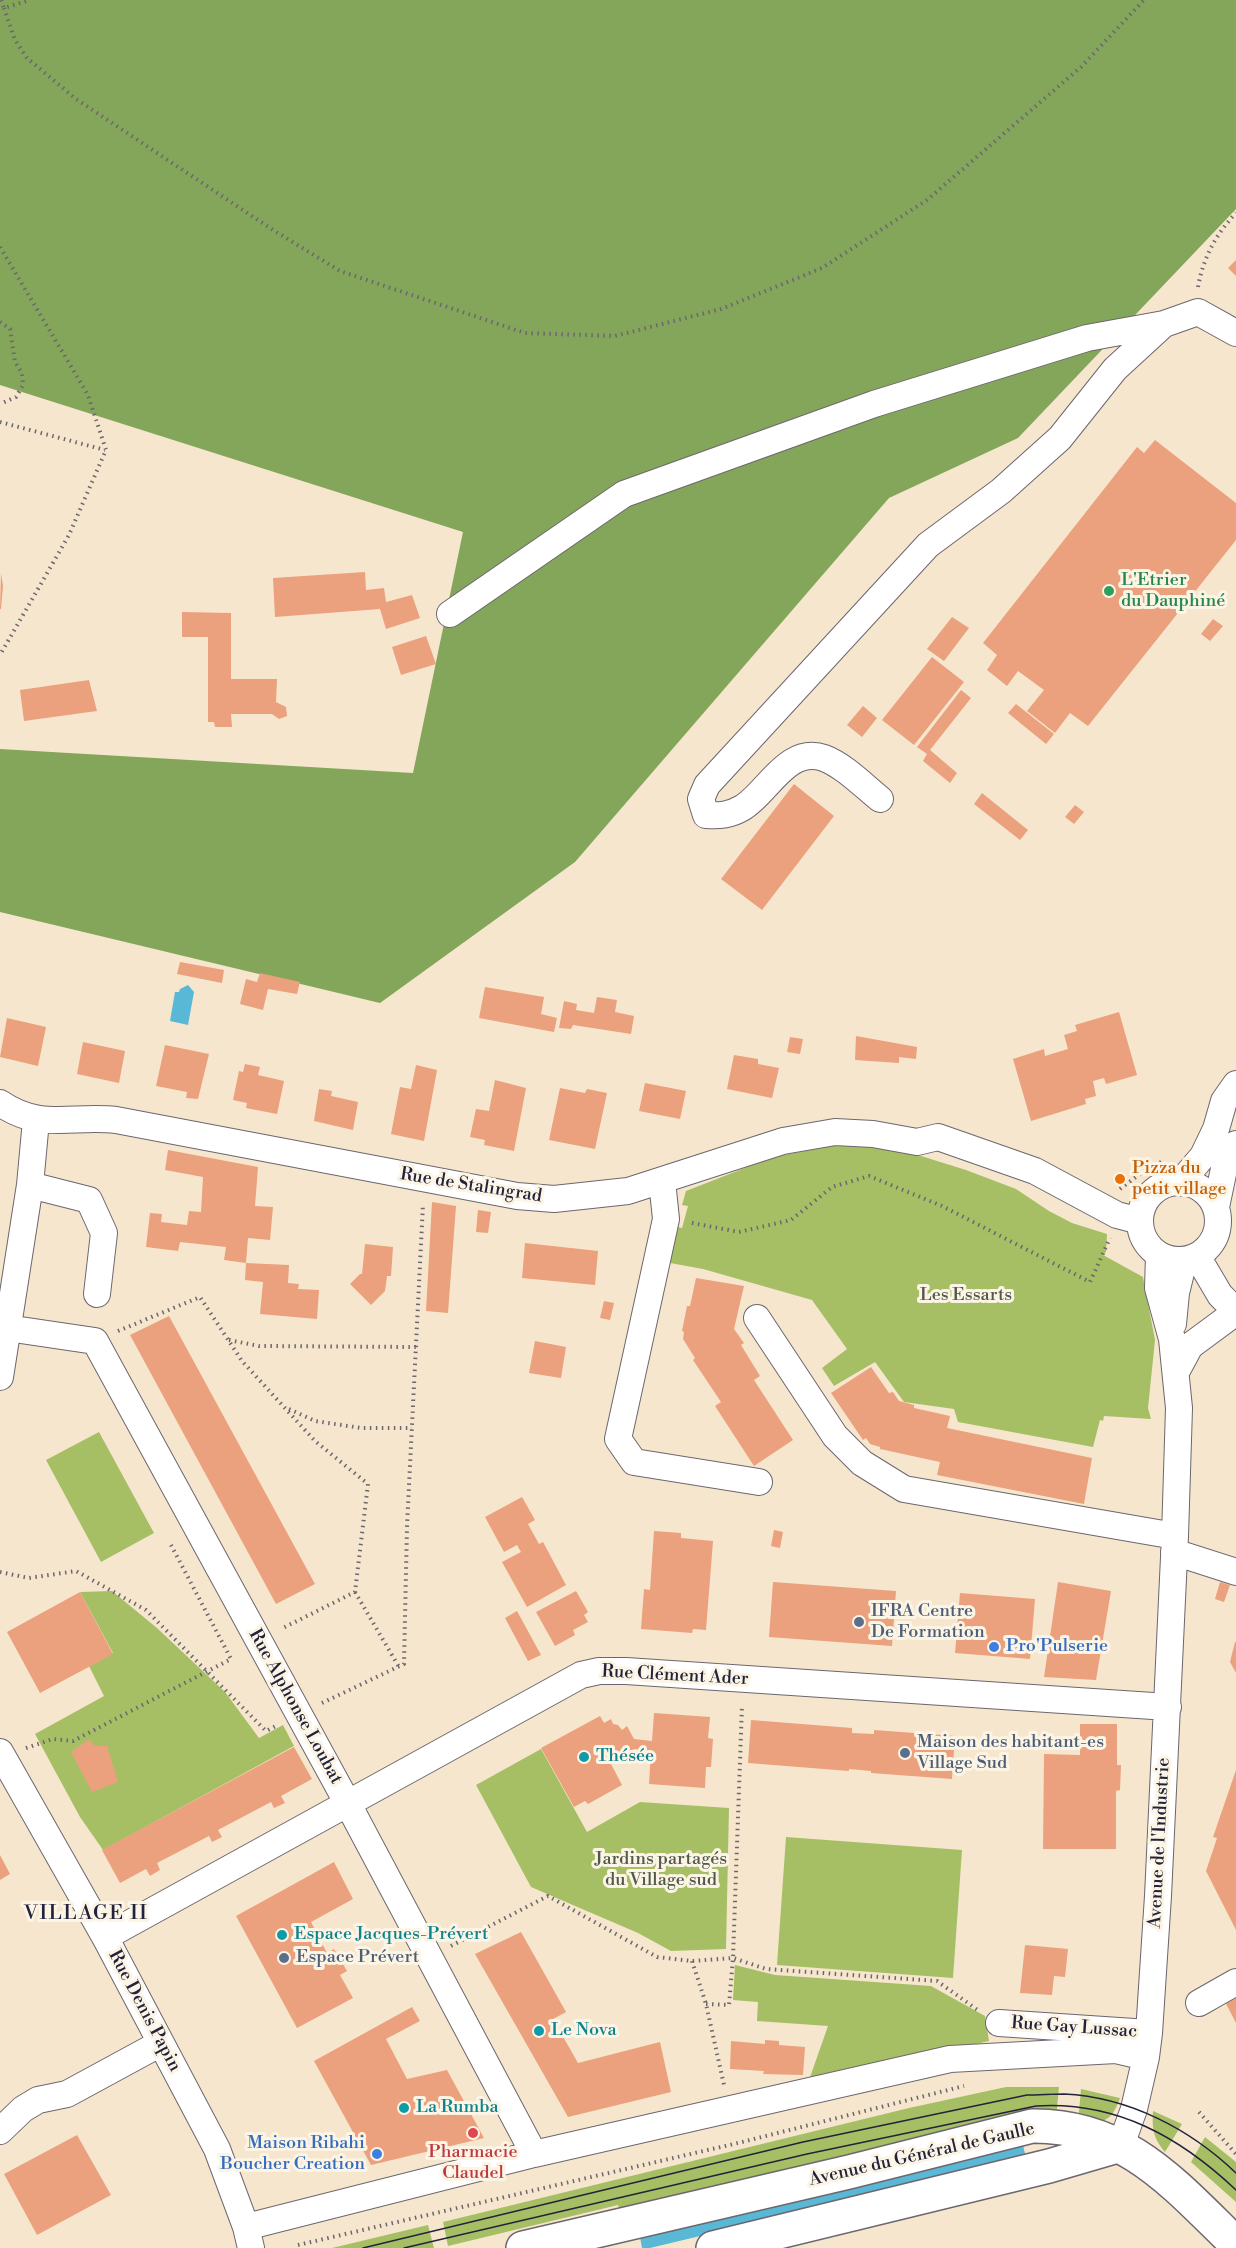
<!DOCTYPE html>
<html>
<head>
<meta charset="utf-8">
<style>
  body { margin:0 }
  canvas { display:block; background:#f6e6cd }
</style>
</head>
<body>
<canvas width="1236" height="2248"></canvas>
<script>
const ctx = document.querySelector('canvas').getContext('2d');
ctx.lineJoin = 'round';
function fillPath(path, color) {
  ctx.fillStyle = color;
  ctx.fill(path, 'evenodd');
}
function stroke(path, color, width, dash) {
  ctx.strokeStyle = color;
  ctx.lineWidth = width;
  ctx.lineCap = dash ? 'butt' : 'round';
  ctx.setLineDash(dash || []);
  ctx.stroke(path);
}
function write(font, color, halo, rows, align = 'center') {
  ctx.font = font + ' "Libre Bodoni",serif';
  ctx.lineWidth = 6;
  ctx.setLineDash([]);
  ctx.textBaseline = 'middle';
  ctx.strokeStyle = halo;
  ctx.fillStyle = color;
  for (const [text, x, y, turn = 0] of rows) {
    ctx.save();
    ctx.translate(x, y);
    ctx.rotate((+turn || 0) * Math.PI / 180);
    ctx.textAlign = isNaN(turn) ? turn : align;
    if (halo) ctx.strokeText(text, 0, 0);
    ctx.fillText(text, 0, 0);
    ctx.restore();
  }
}
fillPath(new Path2D(`
  M843 1144 878 1145 905 1151 966 1170 1016 1189 1049 1211 1072 1223 1107 1234 1106 1252 1103 1255 1143 1277 1155 1340 1148 1408 1151 1419 1104 1416 1103 1421 1100 1420 1093 1447 958 1422 954 1409 904 1402 875 1362 834 1386 822 1368 847 1349 812 1300 703 1269 670 1263 678 1227 682 1228 688 1206 682 1205 686 1191 773 1157Z
  M99 1432 154 1533 101 1562 46 1460Z
  M112 1591 157 1628 225 1692 259 1738 283 1725 294 1746 103 1850 80 1817 35 1734 104 1696 89 1666 113 1653 80 1592Z
  M541 1749 587 1832 640 1802 729 1808 726 1949 671 1951 638 1933 531 1887 476 1785Z
  M786 1837 962 1850 953 1978 777 1965Z
  M735 1965 775 1975 931 1986 985 2016 989 2041 808 2083 828 2026 757 2021 758 2002 733 2000Z
  M1006 2087H1059L1056 2118 622 2217 618 2205 448 2246 443 2222 909 2108Z
  M1081 2089 1120 2098C1111 2123 1103 2123 1078 2123Z
  M1153 2111 1182 2124 1165 2152C1153 2138 1152 2129 1153 2111Z
  M1205 2137 1236 2162V2202L1191 2162Z
  M428 2225 434 2248H332Z`), '#a6bf65');
fillPath(new Path2D(`
  M0 0H1236V209L1018 438 889 498 575 862 380 1003 0 912V749L413 773 463 532 0 385Z`), '#84a65a');
fillPath(new Path2D(`
  M188 985 194 992 188 1025 170 1021 175 992H179L180 989Z
  M1023 2145 1026 2158 650 2248H642L640 2237Z`), '#58b8d6');
fillPath(new Path2D(`
  M1236 260V276L1228 268Z
  M1155 440 1236 503V540L1088 726 1070 713 1055 733 1027 711 1044 690 1018 671 1007 686 987 670 997 655 983 643 1137 447 1144 453Z
  M365 572 366 590 384 588 386 602 412 595 420 618 386 629 380 609 275 617 273 578Z
  M1 573 3 586 1 609H0Z
  M182 612 231 613V679H277L276 702 286 707 287 716 279 719 272 714H231L232 727H215L214 722H208V637H182Z
  M952 617 969 628 944 661 927 649Z
  M1213 619 1223 626 1210 641 1201 634Z
  M426 636 436 664 401 675 392 647Z
  M932 657 964 682 914 745 882 720Z
  M89 680 97 711 24 721 20 690Z
  M961 690 971 698 930 750 957 773 950 783 923 761 927 754 917 747Z
  M1016 704 1054 734 1046 744 1008 713Z
  M863 706 877 718 862 737 847 725Z
  M794 784 834 816 762 910 721 879Z
  M982 793 1028 830 1020 840 974 804Z
  M1075 805 1084 812 1074 824 1065 817Z
  M180 962 224 970 222 983 177 974Z
  M260 973 300 982 297 994 268 989 263 1010 240 1004 246 979 257 982Z
  M485 987 544 997 541 1014 557 1018 554 1032 479 1018Z
  M597 997 617 1000 615 1012 634 1016 631 1034 573 1025 571 1029 559 1028 564 1001 577 1004 576 1010 594 1013Z
  M1119 1012 1137 1075 1106 1084 1104 1078 1093 1081 1096 1096 1085 1099 1086 1104 1031 1121 1013 1059 1044 1049 1045 1056 1068 1049 1064 1035 1077 1031 1075 1025Z
  M7 1018 46 1027 38 1066 0 1057Z
  M856 1036 917 1047 916 1059 899 1057V1063L855 1060Z
  M790 1037 803 1039 800 1054 787 1052Z
  M83 1042 125 1051 119 1083 77 1074Z
  M165 1045 209 1054 198 1099 186 1098 187 1092 156 1086Z
  M734 1055 758 1059V1064L779 1068 772 1098 727 1089Z
  M245 1064 260 1067 258 1075 284 1081 277 1114 246 1108 247 1103 233 1100 239 1071 243 1072Z
  M416 1065 437 1070 424 1141 391 1134 400 1087 411 1089Z
  M495 1080 526 1088 514 1151 484 1145 485 1140 470 1137 476 1109 489 1111Z
  M645 1083 686 1091 680 1119 639 1111Z
  M560 1088 585 1093 587 1089 607 1093 595 1149 549 1140Z
  M319 1089 332 1091 331 1096 358 1102 353 1130 314 1121Z
  M168 1150 258 1167 255 1206 273 1207 270 1240 248 1238 246 1263 289 1265 288 1283 299 1284 298 1289 319 1290 317 1319 260 1314 263 1282 245 1280 246 1263 224 1260 226 1247 180 1242 178 1251 146 1247 150 1213 162 1214 161 1222 187 1225 189 1211 201 1212 203 1177 165 1170Z
  M432 1202 456 1206 448 1313 426 1311Z
  M478 1210 491 1212 488 1233 476 1232Z
  M525 1243 598 1251 595 1285 522 1278Z
  M365 1244 393 1247 391 1276H387L385 1291 371 1305 350 1284 360 1274H362Z
  M696 1278 744 1286 734 1329 744 1343 741 1345 760 1376 754 1380 793 1440 754 1466 715 1406 721 1402 693 1360 695 1358 683 1339 684 1332 682 1331 687 1306H690Z
  M604 1301 614 1303 610 1320 600 1318Z
  M169 1316 315 1584 276 1604 130 1335Z
  M535 1341 566 1347 561 1378 529 1373Z
  M871 1367 889 1393 893 1392 899 1401 914 1405V1408L950 1416 947 1428 1092 1458 1084 1504 937 1475 940 1462 880 1449V1447L870 1444 866 1438 863 1440 831 1393Z
  M522 1497 535 1520 528 1524 539 1544 543 1542 566 1585 527 1607 502 1562 521 1552 517 1545 504 1552 485 1517Z
  M774 1530 783 1532 780 1548 771 1546Z
  M654 1531 681 1533V1538L713 1541 706 1630 693 1629 692 1633 641 1629 644 1589 650 1590Z
  M773 1582 896 1591 892 1646 769 1637Z
  M1058 1582 1111 1591 1096 1680 1044 1677Z
  M1220 1582 1230 1585 1224 1602 1215 1599Z
  M576 1591 588 1612 584 1615 588 1622 573 1630 575 1635 555 1646 536 1612Z
  M80 1592 113 1654 40 1693 7 1632Z
  M960 1593 1035 1599 1030 1659 955 1653Z
  M517 1611 541 1655 528 1661 505 1618Z
  M1235 1642H1236V1673L1230 1662Z
  M654 1713 710 1717 708 1738 713 1739 711 1767H706L705 1788 649 1784 651 1751 634 1749 610 1762 622 1785 588 1804 585 1801 574 1807 541 1748 600 1716 604 1723 611 1719 613 1724 618 1725 622 1730 627 1726 634 1739 652 1741Z
  M751 1720 852 1728V1733L874 1734V1730L955 1736 952 1779 871 1773V1771L849 1769V1771L748 1763Z
  M1080 1724H1117V1765H1121L1120 1790 1116 1791V1849H1043L1044 1754 1080 1755Z
  M89 1739 95 1746H107L118 1782 92 1792 71 1752Z
  M294 1747 312 1779 281 1796 285 1803 274 1808 271 1802 218 1830 222 1837 212 1842 209 1836 157 1863 160 1870 150 1876 146 1869 120 1883 102 1850Z
  M1236 1770V1930L1206 1871 1217 1838 1213 1837Z
  M0 1855 10 1874 0 1880Z
  M334 1862 353 1899 311 1922 327 1953 334 1949 347 1971 340 1975 353 1998 297 2028 236 1916Z
  M521 1932 566 2012 553 2019 578 2063 660 2042 671 2092 568 2117 475 1954Z
  M1025 1945 1068 1949 1065 1977 1054 1976 1052 1995 1020 1993Z
  M1236 1992V2023L1223 1998Z
  M412 2007 420 2021 386 2039 407 2079 447 2070 484 2138 371 2165 314 2061Z
  M765 2040 779 2041V2045L805 2047 803 2075 763 2074 764 2071 730 2069 731 2041 765 2044Z
  M77 2135 111 2195 37 2235 4 2174Z`), '#eba17d');
const minor = new Path2D(`
  M450 614 624 494 874 404 1087 338 1164 324 1198 312 1236 333
  M880 799C864 786 843 765 824 758 787 745 767 794 742 808 730 815 720 816 706 815L701 799 707 785 928 545 1001 491 1060 438 1115 369 1164 324
  M0 1103C41 1131 71 1115 116 1120L517 1196 554 1199 628 1191 783 1141 835 1132 873 1134 917 1142 938 1137 1035 1171 1117 1215 1140 1221
  M662 1181 666 1219 618 1439 634 1462 759 1482
  M1140 1221a39 39 0 1 1 78 0a39 39 0 1 1-78 0Z
  M1180 1183 1203 1156 1216 1129 1224 1101 1236 1084
  M30 1185 89 1200 104 1233 97 1294
  M1216 1207 1225 1164 1236 1144
  M1197 1256 1220 1295 1236 1311
  M757 1318 835 1436 862 1463 904 1489 1175 1536
  M1173 1324 1176 1293 1184 1260
  M7 1328 95 1341 348 1804 534 2154
  M1176 1372 1190 1346 1236 1312
  M0 1377 30 1185 36 1120
  M1174 1552 1236 1572
  M0 1752 105 1937 217 2149 246 2227 251 2248
  M105 1937 581 1675 599 1671H626L1168 1707
  M1199 2003 1236 1982
  M999 2023 1149 2033
  M0 2131 23 2109 38 2100 67 2094 161 2043
  M1121 2145 1134 2109 1146 2057 1149 2033 1158 1896 1175 1536 1179 1408 1172 1339 1158 1288 1159 1255
  M246 2227 534 2154 950 2059 1116 2050 1146 2057`);
const major = new Path2D(`
  M523 2248 849 2172 1032 2126C1126 2125 1174 2184 1236 2244
  M713 2248 1049 2166 1121 2145`);
stroke(minor, '#6c676e', 28);
stroke(major, '#6c676e', 36);
stroke(new Path2D(`
  M1 0 4 8 30 0
  M4 8 15 40 27 58 76 99 273 230 340 271 525 333 615 336 721 309 822 268 927 200 1081 67 1144 0
  M0 247 88 395 106 450 69 535 0 655
  M1198 287C1203 258 1216 234 1236 213
  M0 322 10 329 15 362 22 373 23 385 16 397 0 404
  M0 422 105 450
  M1120 1189 1144 1171 1163 1161
  M692 1223 739 1232 791 1220 832 1187 869 1176 942 1206 1090 1282 1110 1238
  M118 1331 200 1297 242 1361 315 1441 368 1484 355 1592 281 1629
  M229 1340 259 1346 416 1347
  M289 1409 315 1421 361 1428H412
  M0 1572 29 1578 76 1571 146 1610 266 1731 278 1725
  M355 1592 399 1667
  M322 1703 404 1664 407 1526 423 1204
  M26 1748 53 1739 73 1741 231 1659 171 1545
  M451 1946 548 1896 657 1957 692 1961 733 1958 766 1969 937 1981 979 2011
  M692 1961 706 2004 724 2085
  M706 2004 729 2005 733 1958 742 1705
  M1199 2112 1236 2154
  M298 2245 738 2143 964 2086`), '#6c676e', 4, [1.5, 4.5]);
stroke(minor, '#fff', 26);
stroke(major, '#fff', 33);
stroke(new Path2D(`
  M363 2248 803 2142 1027 2095C1039 2095 1052 2094 1064 2094 1129 2097 1190 2129 1236 2173
  M404 2248 807 2154 1036 2106C1116 2101 1180 2137 1236 2190`), '#22223b', 1.5);
for (const [x, y, r, color] of [
  [1109,591,6,"#2e9e5b"],
  [1120,1179,6,"#e8710a"],
  [859,1622,6,"#5c6f8a"],
  [994,1647,6,"#3f7fe0"],
  [905,1753,6,"#5c6f8a"],
  [584,1757,6,"#0f9aa8"],
  [282,1935,6,"#0f9aa8"],
  [284,1958,6,"#5c6f8a"],
  [539,2031,6,"#0f9aa8"],
  [404,2108,6,"#0f9aa8"],
  [473,2133,6,"#e0444e"],
  [377,2154,6,"#3f7fe0"]
]) {
  const dot = new Path2D();
  dot.arc(x, y, r, 0, 2 * Math.PI);
  ctx.fillStyle = color;
  ctx.fill(dot);
  stroke(dot, '#fcf5e5', 2);
}
write('18px', '#27864d', '#fcf5e5', [
  ["L'Etrier",1121,581],
  ["du Dauphiné",1121,602]
], 'left');
write('18px', '#c56008', '#fcf5e5', [
  ["Pizza du",1132,1169],
  ["petit village",1132,1190]
], 'left');
write('18px', '#22223b', '#fcf5e5', [
  ["Rue de Stalingrad",471,1186,9],
  ["Rue Clément Ader",675,1676,3],
  ["Rue Alphonse Loubat",295,1707,61],
  ["Avenue de l'Industrie",1160,1843,-87],
  ["Rue Denis Papin",144,2011,62],
  ["Rue Gay Lussac",1074,2028,4],
  ["Avenue du Général de Gaulle",922,2155,-13]
]);
write('18px', '#50594a', '#fcf5e5', [
  ["Les Essarts",966,1296],
  ["Jardins partagés",661,1860],
  ["du Village sud",661,1881]
]);
write('18px', '#4e5e75', '#fcf5e5', [
  ["IFRA Centre",871,1612],
  ["De Formation",871,1633],
  ["Maison des habitant-es",917,1743],
  ["Village Sud",917,1764],
  ["Espace Prévert",296,1958]
], 'left');
write('18px', '#366cbe', '#fcf5e5', [
  ["Pro'Pulserie",1006,1647],
  ["Maison Ribahi",365,2144,"right"],
  ["Boucher Creation",365,2165,"right"]
], 'left');
write('18px', '#0d838f', '#fcf5e5', [
  ["Thésée",596,1757],
  ["Espace Jacques-Prévert",294,1935],
  ["Le Nova",551,2031],
  ["La Rumba",416,2108]
], 'left');
write('18px', '#be3a42', '#fcf5e5', [
  ["Pharmacie",473,2153],
  ["Claudel",473,2174]
]);
ctx.letterSpacing = '1.5px';
write('20px', '#22223b', '#fcf5e5', [
  ["VILLAGE II",86,1914]
]);
ctx.letterSpacing = '0px';
</script>
</body>
</html>
